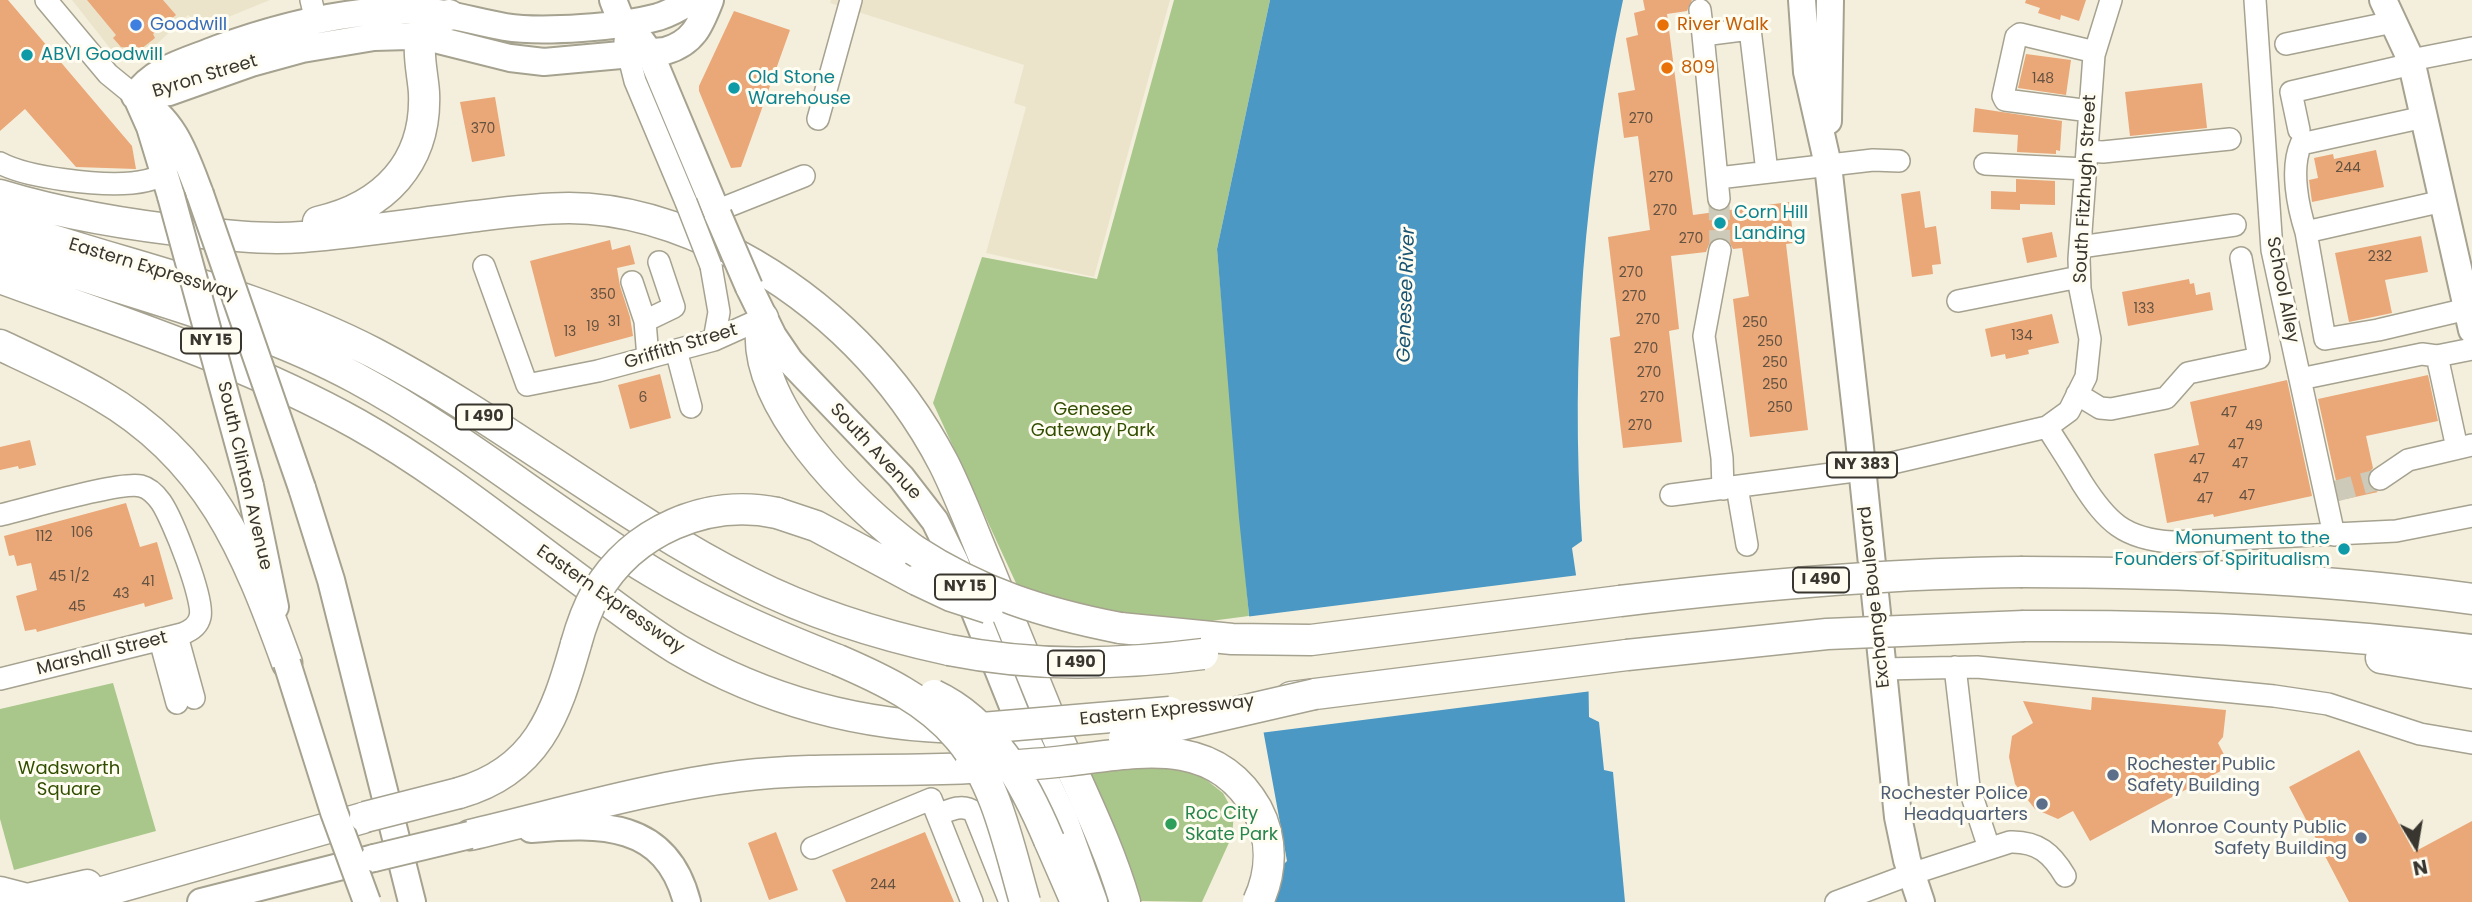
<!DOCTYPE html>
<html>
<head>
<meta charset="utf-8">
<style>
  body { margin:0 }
  #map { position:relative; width:2472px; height:902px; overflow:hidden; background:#f4efdc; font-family:Poppins,sans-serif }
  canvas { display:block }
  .north { position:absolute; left:2381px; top:811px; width:70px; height:70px; -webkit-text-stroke:5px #fffcf1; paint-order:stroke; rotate:169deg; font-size:19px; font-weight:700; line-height:28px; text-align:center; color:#38362f }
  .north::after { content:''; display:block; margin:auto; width:24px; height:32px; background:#38362f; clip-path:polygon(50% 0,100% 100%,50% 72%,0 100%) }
</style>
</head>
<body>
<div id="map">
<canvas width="2472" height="902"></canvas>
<div class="north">N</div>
</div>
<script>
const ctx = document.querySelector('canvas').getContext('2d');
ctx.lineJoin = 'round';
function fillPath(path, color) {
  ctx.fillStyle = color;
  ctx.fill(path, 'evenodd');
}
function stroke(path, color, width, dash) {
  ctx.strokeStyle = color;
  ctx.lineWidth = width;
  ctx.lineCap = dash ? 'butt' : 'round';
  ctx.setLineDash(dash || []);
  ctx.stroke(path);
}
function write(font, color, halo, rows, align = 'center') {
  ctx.font = font + ' Poppins,sans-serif';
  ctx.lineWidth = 6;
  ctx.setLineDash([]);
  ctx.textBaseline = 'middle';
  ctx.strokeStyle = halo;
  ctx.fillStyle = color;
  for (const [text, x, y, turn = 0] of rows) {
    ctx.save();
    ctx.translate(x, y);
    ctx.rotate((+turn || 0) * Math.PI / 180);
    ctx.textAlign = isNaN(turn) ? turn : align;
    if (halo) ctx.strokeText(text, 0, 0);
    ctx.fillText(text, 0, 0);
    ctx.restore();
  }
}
fillPath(new Path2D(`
  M72 0H270L204 27 188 15 146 54 131 57 113 52Z
  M831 0H1170L1094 277 986 253 1026 107 1014 103 1024 65 830 3Z`), '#ebe4cb');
fillPath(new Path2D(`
  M1174 0H1270L1217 249 1249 616 1195 623 1157 620 1067 605 1021 594 933 403 982 257 1097 279Z
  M113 683 156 831 14 870 0 819V709Z
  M1159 760 1195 771 1223 793 1234 813 1232 836 1202 902 1141 901 1086 770Z`), '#a9c78b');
fillPath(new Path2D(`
  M1270 0H1623C1584 184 1570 354 1582 541L1572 548 1588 656 1589 717 1599 722 1604 770 1613 772 1625 902H1249V882L1260 877 1283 873V865L1287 861 1258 702 1239 518 1217 249Z`), '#4b98c5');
fillPath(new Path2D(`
  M1579 575 1591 655 1592 691 1260 733 1245 617Z`), '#f4efdc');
fillPath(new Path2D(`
  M0 0H8L132 146 136 169 76 167 25 109 0 131Z
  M87 0H163L176 15 153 34 155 38 141 49 121 47 113 38 116 35Z
  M1643 0H1692L1687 11 1667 14 1693 215 1789 202 1794 243 1786 244 1808 430 1750 437 1733 299 1749 296 1742 248 1733 249 1728 240 1716 237 1710 242 1706 252 1671 256 1679 329 1669 331 1682 442 1623 448 1610 338 1620 336 1608 237 1650 230 1638 136 1624 138 1618 93 1635 90 1626 38 1638 35 1634 13 1645 10Z
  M2026 0H2086L2079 21 2061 15 2060 20 2038 13 2040 8 2025 3Z
  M734 11 790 30 741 167 731 168 699 91V86Z
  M2026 54 2071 60 2066 95 2018 88Z
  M2202 83 2207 128 2130 136 2125 92Z
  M495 97 505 156 472 162 460 102Z
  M1975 108 2062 121 2060 151 2056 150V154L2017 152 2018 135 1973 132Z
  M2376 150 2384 187 2312 202 2309 180 2318 178 2314 158 2333 154 2334 159Z
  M2016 179 2055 181V205L2020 204V210L1991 209V191L2016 192Z
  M1920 191 1925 228 1936 226 1941 264 1932 265 1933 274 1912 277 1901 194Z
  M2052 232 2057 257 2027 263 2022 238Z
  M2421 236 2428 272 2385 280 2392 313 2349 322 2335 253Z
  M610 240 612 250 630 245 635 264 617 268 620 286 630 317 633 336 555 357 530 261Z
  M2189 279 2190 284 2194 283 2196 295 2210 292 2213 310 2128 326 2122 292Z
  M2052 314 2059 343 2028 350 2029 354 2006 359 2005 354 1991 357 1985 329Z
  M660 374 671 418 630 429 618 385Z
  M2428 375 2438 421 2366 436 2373 468 2368 474 2367 481 2370 487 2378 492 2346 499 2344 489 2338 490 2318 399Z
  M2287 380 2312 496 2214 517 2213 514 2167 523 2154 454 2199 445 2190 402Z
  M30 440 36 465 19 469 18 466 0 470V447Z
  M126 503 140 547 157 542 173 599 145 607 144 603 37 632 36 629 25 631 16 596 37 590 31 563 17 566 14 555 9 556 4 536Z
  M2092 697 2226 710 2223 737 2218 743 2230 766 2090 841 2073 811 2058 819 2035 809 2015 784 2009 757 2012 736 2033 723 2023 701 2091 710Z
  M2359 750 2414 852 2472 821V902H2349L2289 787Z
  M776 832 798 890 769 900 748 843Z
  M925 832 954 902H846L832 870Z`), '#eaa778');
stroke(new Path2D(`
  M1719 199 1720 250
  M2333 492 2380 479`), '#cecab9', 21, [21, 10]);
const minor = new Path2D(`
  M46 0 108 74 135 96
  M311 0 316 21
  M2255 0 2272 250 2334 535
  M1700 10 1703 35
  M625 41 635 81 686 202
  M2286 44 2393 22
  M2411 60 2472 48
  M2090 111 2005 100 2003 96 2016 37 2020 34 2095 52
  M2424 117 2301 144C2290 169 2298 207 2306 232L2443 201
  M818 119 851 0
  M2299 130 2291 92 2412 64
  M2087 151 2103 152 2230 139
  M0 163C28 178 99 186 132 183 143 182 154 179 164 175
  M1985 164 2086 169
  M1718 178 1873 160 1899 161
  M1719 199 1703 35 1750 29 1767 172
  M716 211 804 176
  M2306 232 2325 339 2378 330 2467 309
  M2080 247 2235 225
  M1720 250 1704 336 1722 458 1723 489
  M484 266 527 385 598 371 714 340 763 318
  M711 266 719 312 714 340
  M632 282 645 321
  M1958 301 2079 277
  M676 350 691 407
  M648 358 645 321 674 307 659 262
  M2300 379 2422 354 2437 356
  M2077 394 2100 408 2111 409 2166 398 2188 373 2259 358 2241 258
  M2047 427C2059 446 2071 464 2082 483 2107 522 2124 539 2172 542L2396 531 2472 516
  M2457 448 2437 356 2472 349
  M2380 479 2408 460 2472 445
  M1737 487 1747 545
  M1671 495 1862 470 2047 427 2069 411 2086 377 2090 339 2080 289 2079 259 2094 55 2111 0
  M0 515C27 509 119 481 141 486 149 488 156 495 161 502 172 518 205 600 200 617 198 626 190 631 182 634L0 679
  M177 636 194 698
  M160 640 177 703
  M1955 667 1969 787 1989 848
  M1883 669 1977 667 2274 696 2328 704 2420 734 2472 743
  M938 815C949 810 963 803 974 812L1010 902
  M812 848 931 799 972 902
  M1836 902 1911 874 2010 842C2038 841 2052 854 2065 876`);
const major = new Path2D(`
  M613 0 622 23 636 34 650 53 718 215
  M1802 0 1807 72 1828 165 1859 438 1898 817 1907 860 1921 902
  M2383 0 2411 60 2472 330
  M135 96 169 92 251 63 302 49 374 37 409 36 434 39 510 58 544 62 665 51C693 43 700 26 710 0
  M135 96C154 68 188 61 217 49 277 27 341 11 405 10 439 10 471 21 505 27 543 33 620 27 658 17 671 13 681 7 692 0
  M135 96C175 121 184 152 200 194
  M138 100 150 127 171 196
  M1828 121 1830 0
  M749 287 773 336 790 361 901 477 935 521 955 562 1024 734 1063 816 1094 902
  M250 486 275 607
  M302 488 331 580 412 902
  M531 829C600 823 666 821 687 902
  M201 902 374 858`);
const highway = new Path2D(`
  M0 195C66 215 135 226 203 233 236 236 269 240 302 237 361 232 419 223 477 216 508 212 538 208 569 208 628 208 685 228 737 255 825 302 898 375 944 464 961 498 974 534 989 569 1007 614 1026 659 1044 704 1070 771 1105 833 1125 902
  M318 222C384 207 427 163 424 93 423 71 412 38 430 20L449 15
  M0 223C125 266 256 292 374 353 504 421 618 516 749 582 812 614 880 635 949 650
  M0 247C119 293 243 317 356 378 460 434 551 511 652 572 711 608 774 635 838 660
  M0 278C120 322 244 361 357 424 439 470 513 531 588 586 617 608 646 630 677 649 766 701 865 727 967 728
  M763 318C744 399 855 507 914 550
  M0 345C34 361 68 376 100 395 209 458 246 550 287 663
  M777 513 816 526 917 580
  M2023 572C2173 572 2324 578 2472 599
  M2024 626C2174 625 2324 631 2472 650
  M1120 628 1232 639 1311 640 1620 601
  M2381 658 2472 673
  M1291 697 1627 655
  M459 793C537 771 556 715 576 644
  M470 835C559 814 649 787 740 776 816 767 893 772 969 768
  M1049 840 1076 902
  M0 892 27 899 87 885
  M67 902 363 818`);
stroke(minor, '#a6a290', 24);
stroke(major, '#a6a290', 30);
stroke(highway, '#a6a290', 33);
stroke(minor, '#fff', 21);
stroke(major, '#fff', 26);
stroke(highway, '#fff', 30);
const minorBridge = new Path2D(`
  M686 202 711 266`);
const majorBridge = new Path2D(`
  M200 194 302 488
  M171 196 250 486
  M718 215 749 287
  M287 663 334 812 367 902
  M374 858 470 835`);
const highwayBridge = new Path2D(`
  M914 550C980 593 1043 613 1120 628
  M917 580 951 596 988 608
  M1620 601C1754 585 1888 573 2023 572
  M576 644C581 626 587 609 596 593 632 531 707 498 777 513
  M949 650C1034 667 1117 665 1203 654
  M1627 655 1827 634 2024 626
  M838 660C882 679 927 700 959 738 997 783 1009 847 1025 902
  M934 695C992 722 1025 783 1049 840
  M982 728 1170 712
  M1124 738 1315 694
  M969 768C1001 766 1033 765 1065 761 1136 753 1214 733 1257 809 1273 839 1272 872 1258 902
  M365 817 459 793`);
stroke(minorBridge, '#a6a290', 24, []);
stroke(majorBridge, '#a6a290', 30, []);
stroke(highwayBridge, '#a6a290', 33, []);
stroke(minorBridge, '#fff', 21);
stroke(majorBridge, '#fff', 26);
stroke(highwayBridge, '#fff', 30);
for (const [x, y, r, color] of [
  [136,25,7,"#3f7fe0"],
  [1663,25,7,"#e8710a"],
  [27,55,7,"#0f9aa8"],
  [1667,68,7,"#e8710a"],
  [734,88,7,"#0f9aa8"],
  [1720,223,7,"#0f9aa8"],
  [2344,549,7,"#0f9aa8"],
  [2113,775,7,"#5c6f8a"],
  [2042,804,7,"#5c6f8a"],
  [1171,824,7,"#2e9e5b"],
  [2361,838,7,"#5c6f8a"]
]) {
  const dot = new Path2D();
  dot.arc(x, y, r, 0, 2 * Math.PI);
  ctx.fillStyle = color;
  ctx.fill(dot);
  stroke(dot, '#fffcf1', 2.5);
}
write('14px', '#645241', null, [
  ["148",2043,79],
  ["270",1641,119],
  ["370",483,129],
  ["244",2348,168],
  ["270",1661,178],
  ["270",1665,211],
  ["270",1691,239],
  ["232",2380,257],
  ["270",1631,273],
  ["350",603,295],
  ["270",1634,297],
  ["133",2144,309],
  ["270",1648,320],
  ["31",614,322],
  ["250",1755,323],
  ["19",593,327],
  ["13",570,332],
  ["134",2022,336],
  ["250",1770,342],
  ["270",1646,349],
  ["250",1775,363],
  ["270",1649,373],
  ["250",1775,385],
  ["6",643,398],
  ["270",1652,398],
  ["250",1780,408],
  ["47",2229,413],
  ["270",1640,426],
  ["49",2254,426],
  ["47",2236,445],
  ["47",2197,460],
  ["47",2240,464],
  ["47",2201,479],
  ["47",2247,496],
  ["47",2205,499],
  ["106",82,533],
  ["112",44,537],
  ["45 1/2",69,577],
  ["41",148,582],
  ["43",121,594],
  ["45",77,607],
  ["244",883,885]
]);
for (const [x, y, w] of [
  [211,341,60],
  [484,417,56],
  [1862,465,70],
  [1821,580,56],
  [965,587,60],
  [1076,663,56]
]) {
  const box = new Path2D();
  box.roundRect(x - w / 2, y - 12.5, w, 25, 5);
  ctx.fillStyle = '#fffcf1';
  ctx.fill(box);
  stroke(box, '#38362f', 2);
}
write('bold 16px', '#38362f', null, [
  ["NY 15",211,341],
  ["I 490",484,417],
  ["NY 383",1862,465],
  ["I 490",1821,580],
  ["NY 15",965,587],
  ["I 490",1076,663]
]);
write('18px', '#366cbe', '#fffcf1', [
  ["Goodwill",150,25]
], 'left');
write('18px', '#c56008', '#fffcf1', [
  ["River Walk",1677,25],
  ["809",1681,68]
], 'left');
write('18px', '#0d838f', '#fffcf1', [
  ["ABVI Goodwill",41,55],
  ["Old Stone",748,78],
  ["Warehouse",748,99],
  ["Corn Hill",1734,213],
  ["Landing",1734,234],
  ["Monument to the",2330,539,"right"],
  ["Founders of Spiritualism",2330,560,"right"]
], 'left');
write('18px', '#38362f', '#fffcf1', [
  ["Byron Street",205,77,-17],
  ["South Fitzhugh Street",2086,189,-87],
  ["Eastern Expressway",153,270,17],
  ["School Alley",2282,290,79],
  ["Griffith Street",681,347,-17],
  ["South Avenue",875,452,47],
  ["South Clinton Avenue",244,476,77],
  ["Exchange Boulevard",1875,597,-96],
  ["Eastern Expressway",610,600,35],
  ["Marshall Street",102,654,-14],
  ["Eastern Expressway",1167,711,-6]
]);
write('18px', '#314e00', '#fffcf1', [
  ["Genesee",1093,410],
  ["Gateway Park",1093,431],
  ["Wadsworth",69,769],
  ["Square",69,790]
]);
write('18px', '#4e5e75', '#fffcf1', [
  ["Rochester Public",2127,765,"left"],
  ["Safety Building",2127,786,"left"],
  ["Rochester Police",2028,794],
  ["Headquarters",2028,815],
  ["Monroe County Public",2347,828],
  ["Safety Building",2347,849]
], 'right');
write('18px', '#27864d', '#fffcf1', [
  ["Roc City",1185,814],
  ["Skate Park",1185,835]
], 'left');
write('italic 19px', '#185473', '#fffcf1', [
  ["Genesee River",1407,295,-88]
]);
</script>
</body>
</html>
